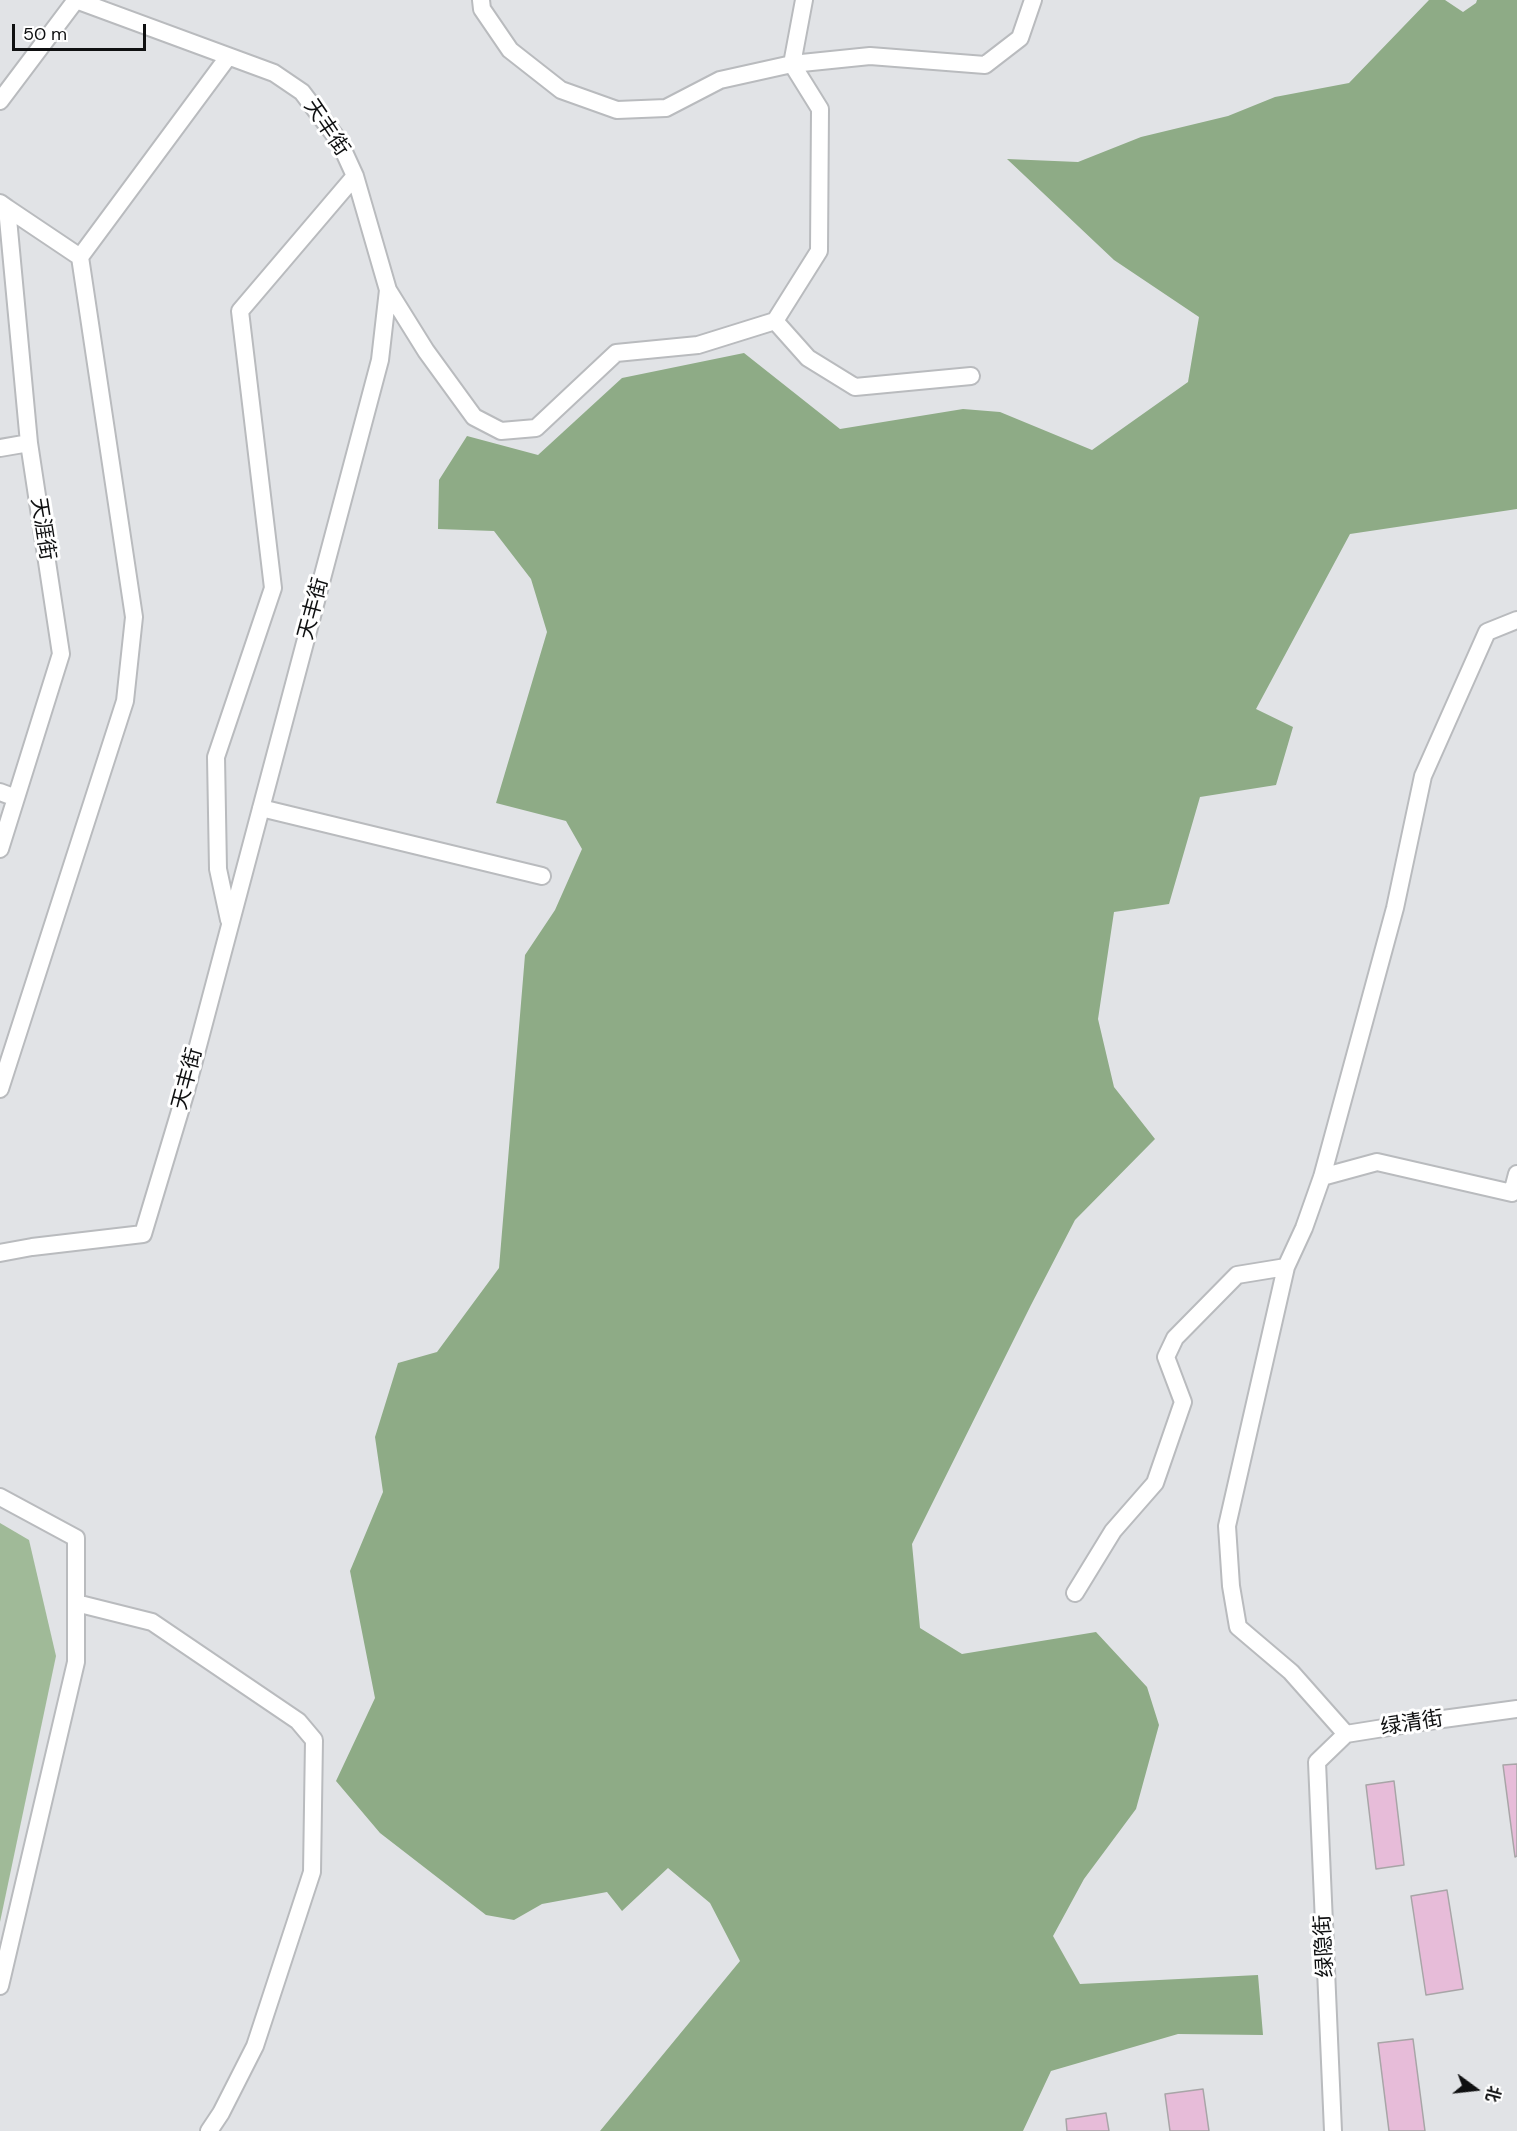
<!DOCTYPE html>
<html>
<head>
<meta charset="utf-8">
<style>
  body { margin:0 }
  #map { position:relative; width:1517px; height:2131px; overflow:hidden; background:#e1e3e6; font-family:"DM Sans","Noto Sans SC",sans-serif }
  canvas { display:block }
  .north { position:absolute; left:1445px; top:2059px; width:60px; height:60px; -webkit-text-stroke:4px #fff; paint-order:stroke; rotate:105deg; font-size:16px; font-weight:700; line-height:24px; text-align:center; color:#0f1011 }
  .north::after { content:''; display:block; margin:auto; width:21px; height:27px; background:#0f1011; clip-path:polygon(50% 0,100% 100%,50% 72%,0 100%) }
  .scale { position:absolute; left:12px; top:24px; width:134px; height:27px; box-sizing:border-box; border:3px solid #0f1011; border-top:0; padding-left:8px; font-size:18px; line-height:21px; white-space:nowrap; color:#0f1011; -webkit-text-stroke:4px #fff; paint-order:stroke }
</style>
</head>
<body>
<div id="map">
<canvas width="1517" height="2131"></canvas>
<div class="north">北</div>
<div class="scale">50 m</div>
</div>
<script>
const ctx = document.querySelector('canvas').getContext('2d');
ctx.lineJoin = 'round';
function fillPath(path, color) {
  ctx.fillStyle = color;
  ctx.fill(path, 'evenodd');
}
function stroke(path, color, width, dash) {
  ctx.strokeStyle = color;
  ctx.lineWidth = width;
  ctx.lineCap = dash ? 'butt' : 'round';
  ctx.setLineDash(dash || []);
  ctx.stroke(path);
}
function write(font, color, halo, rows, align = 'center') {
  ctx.font = font + ' "DM Sans","Noto Sans SC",sans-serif';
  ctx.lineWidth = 6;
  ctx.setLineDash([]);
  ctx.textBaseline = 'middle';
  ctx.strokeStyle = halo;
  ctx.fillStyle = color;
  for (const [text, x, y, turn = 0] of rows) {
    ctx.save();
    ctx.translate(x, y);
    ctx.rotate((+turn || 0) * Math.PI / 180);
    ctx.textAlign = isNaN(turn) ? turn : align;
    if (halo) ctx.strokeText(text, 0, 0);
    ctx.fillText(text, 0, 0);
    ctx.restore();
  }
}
fillPath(new Path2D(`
  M0 1523 29 1540 56 1656 0 1922Z`), '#a0ba98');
fillPath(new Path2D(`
  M1429 0H1445L1463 12 1476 3 1477 0H1517V509L1350 534 1256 709 1293 727 1276 785 1200 797 1169 904 1114 912 1098 1019 1114 1087 1155 1139 1075 1220 1031 1305 912 1544 920 1628 962 1654 1096 1632 1147 1687 1159 1725 1136 1809 1084 1879 1053 1936 1080 1984 1258 1975 1263 2035 1178 2034 1051 2071 1023 2131H600L740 1961 710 1903 668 1868 622 1911 607 1892 542 1904 514 1920 486 1915 380 1833 336 1781 375 1698 350 1571 383 1492 375 1437 398 1363 437 1352 499 1268 525 955 555 910 582 849 566 821 496 803 547 632 531 579 494 531 438 529 439 480 467 436 538 455 622 378 744 353 840 429 963 409 1000 412 1092 450 1188 382 1199 317 1114 260 1007 159 1078 162 1141 137 1228 116 1275 97 1349 83Z`), '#8eab86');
const building = new Path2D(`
  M1517 1764V1856L1515 1857 1503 1765Z
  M1394 1781 1404 1865 1376 1869 1366 1785Z
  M1447 1890 1463 1989 1426 1995 1411 1896Z
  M1413 2039 1425 2131H1389L1378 2043Z
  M1203 2089 1209 2131H1170L1165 2094Z
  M1106 2113 1109 2131H1067L1066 2119Z`);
fillPath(building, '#e7bcd9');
stroke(building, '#a8a5a7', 1.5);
const minor = new Path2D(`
  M481 0 482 9 510 50 561 90 617 110 666 108 720 80 792 64 870 56 985 65 1020 38 1033 0
  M0 101 76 0 274 73 302 92 339 141 355 176 388 290 380 360 186 1091 143 1234 32 1247 0 1253
  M0 203 7 208 29 443 61 654 0 849
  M7 208 80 257
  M388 290 426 351 474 417 501 431 536 428 616 353 698 345 775 321 819 251 820 109 792 64 804 0
  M775 321 808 358 855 387 971 376
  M0 448 29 443
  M0 792 16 798
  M261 808 542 876
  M229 920 218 869 216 757 273 588 240 311 355 176
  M0 1089 125 701 134 617 80 257 228 57
  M1322 1177 1377 1162 1512 1193 1517 1174
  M0 1497 76 1538V1662L0 1986
  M1075 1593 1113 1531 1155 1483 1183 1402 1166 1357 1175 1338 1237 1275 1286 1267
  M76 1603 152 1622 298 1721 314 1740 312 1872 255 2046 221 2113 209 2131
  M1346 1734 1291 1672 1238 1627 1231 1586 1227 1526 1286 1267 1304 1228 1322 1177 1395 908 1423 776 1487 632 1517 620
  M1333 2131 1317 1762 1346 1734 1421 1722 1517 1709`);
stroke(minor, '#b9bbbe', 20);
stroke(minor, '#fff', 16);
write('21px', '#0f1011', '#fff', [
  ["天丰街",326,128,56],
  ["天涯街",42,529,81],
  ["天丰街",314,609,-75],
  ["天丰街",188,1079,-75],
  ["绿清街",1412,1724,-9],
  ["绿隐街",1325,1946,-93]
]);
</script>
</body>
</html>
